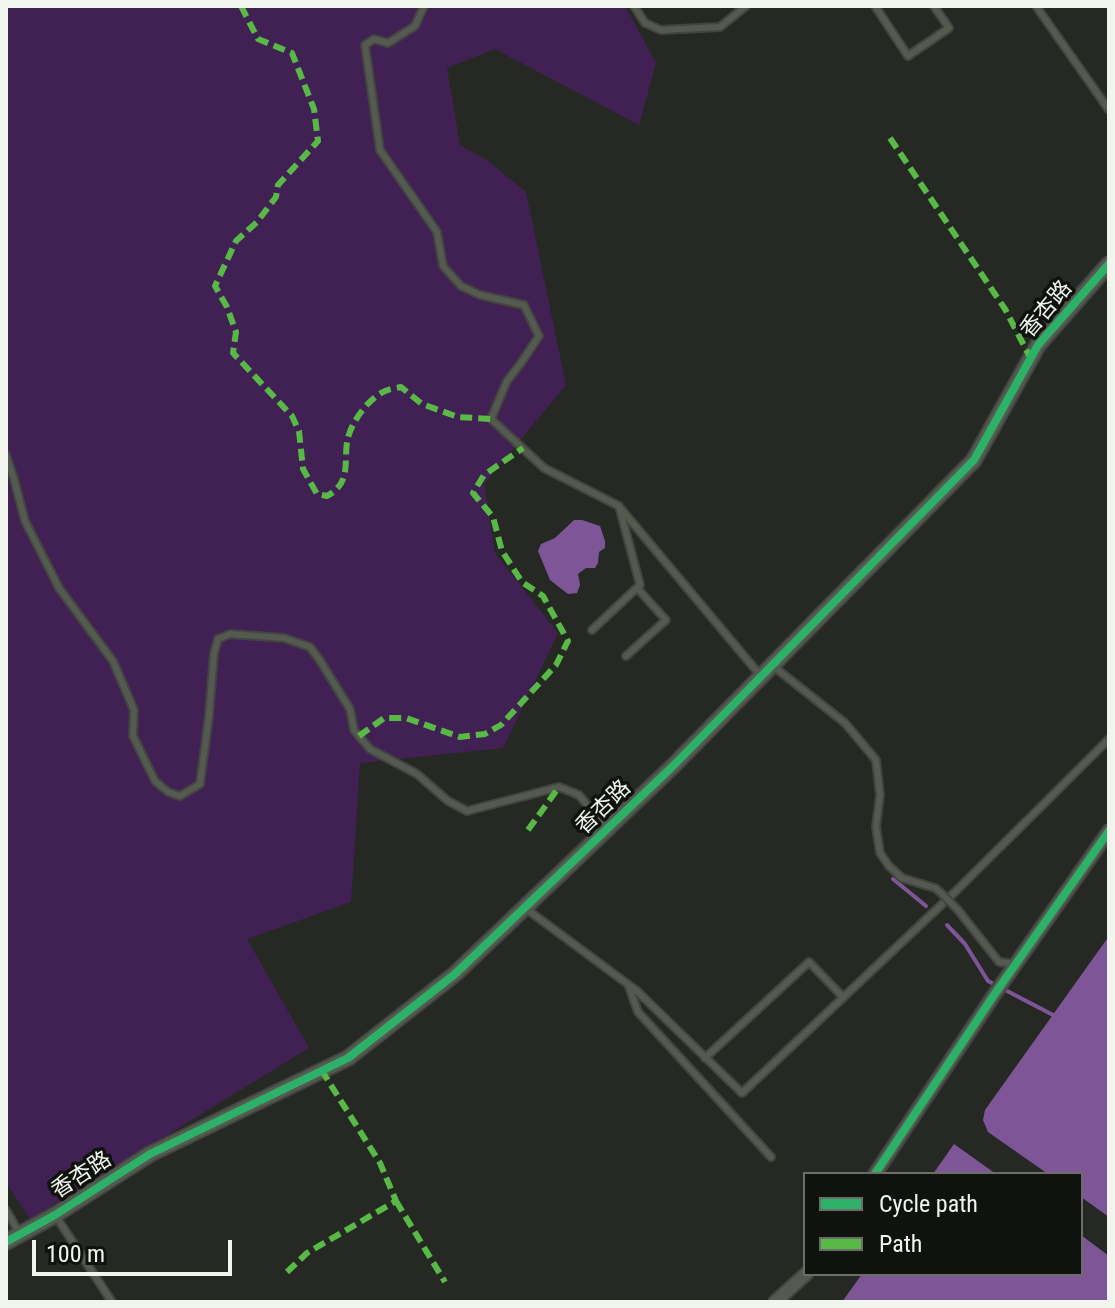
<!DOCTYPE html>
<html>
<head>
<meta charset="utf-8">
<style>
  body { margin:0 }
  #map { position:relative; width:1115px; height:1308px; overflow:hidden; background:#262923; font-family:"Roboto Condensed",sans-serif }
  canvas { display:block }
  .frame { position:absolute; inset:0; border:8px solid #f1f5ee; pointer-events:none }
  .legend { position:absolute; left:803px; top:1172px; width:280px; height:104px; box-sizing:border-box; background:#10120e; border:2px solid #6a6d68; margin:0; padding:10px 14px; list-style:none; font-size:24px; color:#f1f5ee }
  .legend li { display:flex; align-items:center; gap:16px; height:40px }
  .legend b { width:40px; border:2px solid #6a6d68 }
  .scale { position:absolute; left:32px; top:1240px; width:200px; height:36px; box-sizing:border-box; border:4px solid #f1f5ee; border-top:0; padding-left:10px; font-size:24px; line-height:28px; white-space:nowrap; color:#f1f5ee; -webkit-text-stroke:6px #10120e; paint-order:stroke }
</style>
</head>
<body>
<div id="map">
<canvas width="1115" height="1308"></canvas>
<div class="frame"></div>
<ul class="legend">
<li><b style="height:10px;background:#2db169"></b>Cycle path</li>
<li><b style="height:10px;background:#58b947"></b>Path</li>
</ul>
<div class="scale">100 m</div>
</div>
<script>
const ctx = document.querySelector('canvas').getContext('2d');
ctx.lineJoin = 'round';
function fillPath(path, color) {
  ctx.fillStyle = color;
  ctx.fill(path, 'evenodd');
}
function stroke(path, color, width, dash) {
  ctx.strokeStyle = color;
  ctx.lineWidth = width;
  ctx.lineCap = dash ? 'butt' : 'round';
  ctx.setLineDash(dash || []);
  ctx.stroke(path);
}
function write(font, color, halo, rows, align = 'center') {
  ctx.font = font + ' "Roboto Condensed","Noto Sans SC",sans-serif';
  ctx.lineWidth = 7;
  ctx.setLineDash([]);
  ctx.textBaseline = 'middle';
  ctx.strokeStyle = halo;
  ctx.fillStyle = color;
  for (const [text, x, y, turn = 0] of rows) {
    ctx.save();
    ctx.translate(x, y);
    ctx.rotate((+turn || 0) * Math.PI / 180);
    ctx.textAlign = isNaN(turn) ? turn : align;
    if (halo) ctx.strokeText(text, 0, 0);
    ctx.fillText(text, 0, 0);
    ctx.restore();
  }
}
fillPath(new Path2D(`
  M6 6H625L656 63 639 125 495 49 447 68 460 145 488 161 526 192 566 385 484 484 495 553 558 633 503 748 360 763 351 902 247 939 309 1048 30 1219 6 1182Z`), '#412153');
fillPath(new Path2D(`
  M574 520H582L600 526 605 541V548L599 552 598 563 595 568H586L578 574 580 585 577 593 568 594 550 580 538 551 541 544 555 538Z
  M1109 936V1217L1081 1197V1174H1048L988 1132 983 1120 985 1110Z
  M954 1144 996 1174H933Z
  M1081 1235 1109 1256V1302H842L862 1274H1081Z`), '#7e5698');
stroke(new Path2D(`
  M893 879 926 906
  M947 925 965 944 988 981 1055 1016`), '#7e5698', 4);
const service = new Path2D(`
  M424 6 415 26 388 43 374 39 365 45 380 150 437 232 443 266 461 286 480 295 524 305 539 336 521 363 507 381 491 419 544 468 619 506 640 585 592 630
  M634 6 645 23 661 30 720 27 746 6
  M875 6 908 56 949 28 934 6
  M1036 6 1109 110
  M6 455 14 479 25 521 59 588 113 661 134 710 133 736 155 781 168 792 180 796 200 784 209 716 214 653 218 639 230 634 284 638 310 647 319 659 350 709 354 730 370 749 417 774 448 801 467 811 559 787 579 795 607 829
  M621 509 760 675
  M626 656 666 620 637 588
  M773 666 845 723 876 760 880 795 876 827 880 853 889 866 902 878 935 888 940 892
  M525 908 637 991 742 1093 956 891 1109 739
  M958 910 999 962 1016 964
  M628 984 638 1012 771 1157
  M705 1058 809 962 843 997
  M6 1210 20 1234
  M55 1215 112 1302`);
const minor = new Path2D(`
  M875 1174 994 995 1109 831
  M775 1302 806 1274`);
const tertiary = new Path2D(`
  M6 1242 55 1215 150 1154 348 1058 455 974 672 767 974 460 1038 345 1109 264`);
stroke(service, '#424540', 10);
stroke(minor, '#424540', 16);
stroke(tertiary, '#424540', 18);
stroke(service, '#555a50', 6);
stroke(minor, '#555a50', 12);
stroke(tertiary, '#555a50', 14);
const serviceBridge = new Path2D(`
  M940 892 958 910`);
stroke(serviceBridge, '#424540', 10, []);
stroke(serviceBridge, '#555a50', 6);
stroke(new Path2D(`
  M241 6 258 39 292 53 314 109 318 141 278 185 276 197 257 222 236 241 215 286 227 307 236 332 233 353 292 416 299 431 303 469 317 494 327 496C351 483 344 464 347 442 350 424 367 400 383 392 388 389 396 388 401 387L422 404 458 417 491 419
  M890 138 1005 309 1031 359
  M359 736 384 718H406L460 737 485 734 501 725 556 665 568 641 543 596 522 582 502 551 493 517 473 493 484 475 523 448
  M528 830 559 787
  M396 1201 445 1282
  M287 1272 307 1253 396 1201 380 1163 322 1071`), '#58b947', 6, [12, 6]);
stroke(new Path2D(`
  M875 1174 994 995 1109 831
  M6 1242 55 1215 150 1154 348 1058 455 974 672 767 974 460 1038 345 1109 264`), '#2db169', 8);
write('22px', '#f1f5ee', '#10120e', [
  ["香杏路",1047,310,-50],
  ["香杏路",604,808,-44],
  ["香杏路",82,1176,-33]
]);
</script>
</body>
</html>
